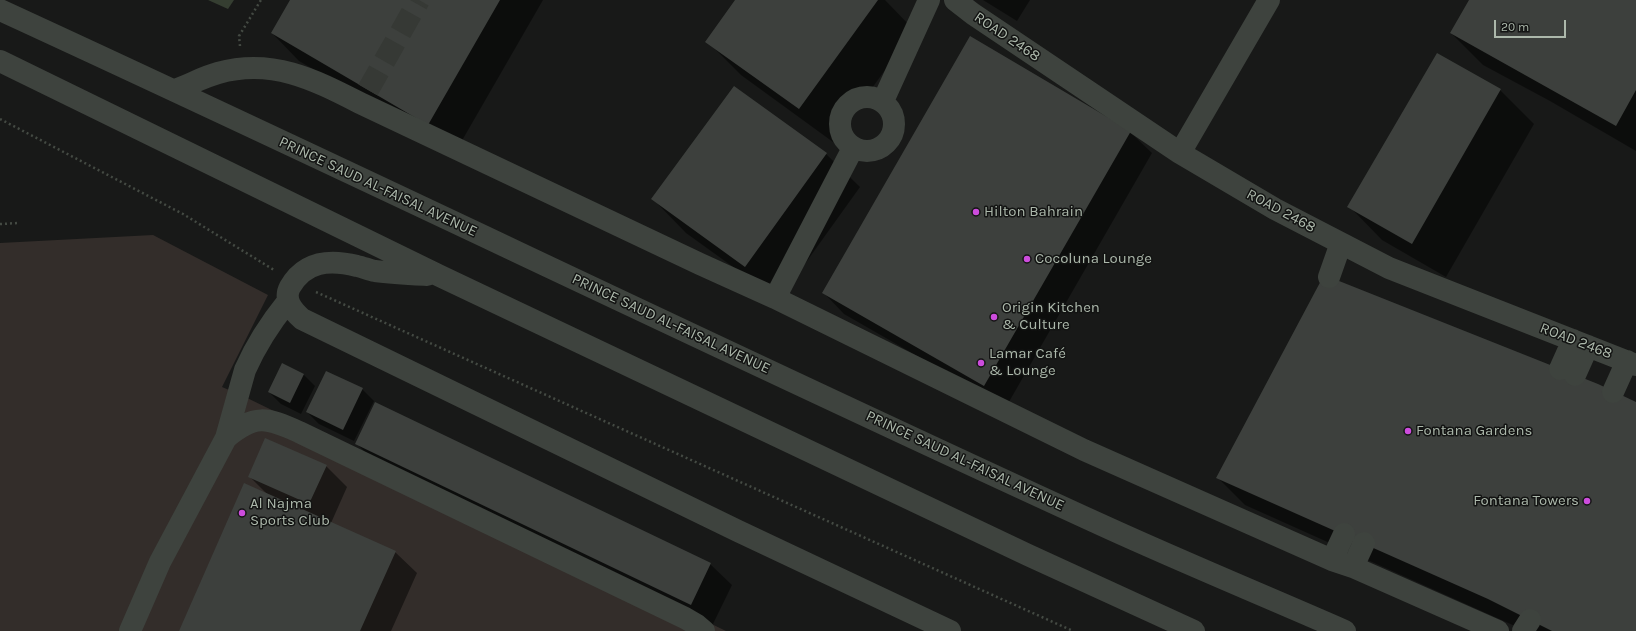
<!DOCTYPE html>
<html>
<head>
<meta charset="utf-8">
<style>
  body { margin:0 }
  #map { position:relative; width:1636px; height:631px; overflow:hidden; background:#181918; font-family:Karla,sans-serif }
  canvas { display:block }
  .scale { position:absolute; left:1494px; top:20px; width:72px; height:18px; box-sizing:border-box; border:2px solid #acb8ab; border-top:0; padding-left:5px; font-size:12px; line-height:14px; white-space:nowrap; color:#acb8ab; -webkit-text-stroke:3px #131413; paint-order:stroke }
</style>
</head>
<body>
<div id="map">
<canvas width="1636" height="631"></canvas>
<div class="scale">20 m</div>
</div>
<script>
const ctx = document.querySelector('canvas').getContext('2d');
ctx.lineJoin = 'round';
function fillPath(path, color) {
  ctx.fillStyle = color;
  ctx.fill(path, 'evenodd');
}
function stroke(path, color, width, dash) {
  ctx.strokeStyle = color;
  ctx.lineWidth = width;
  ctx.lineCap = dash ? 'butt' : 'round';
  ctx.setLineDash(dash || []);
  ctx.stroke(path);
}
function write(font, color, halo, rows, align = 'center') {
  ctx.font = font + ' Karla,sans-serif';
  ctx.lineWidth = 3;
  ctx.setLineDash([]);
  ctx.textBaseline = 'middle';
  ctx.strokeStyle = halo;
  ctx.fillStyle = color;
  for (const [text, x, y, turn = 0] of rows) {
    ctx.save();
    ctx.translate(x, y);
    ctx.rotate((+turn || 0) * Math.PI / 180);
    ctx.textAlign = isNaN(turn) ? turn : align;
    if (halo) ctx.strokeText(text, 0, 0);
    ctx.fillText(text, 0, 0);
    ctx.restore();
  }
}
fillPath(new Path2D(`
  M153 235 268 295 222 387 241 395 726 631H0V243Z`), '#332d2a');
fillPath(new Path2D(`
  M208 0H234L228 9Z`), '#353e31');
fillPath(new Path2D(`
  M291 0H543L456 151 299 61 272 33Z
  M737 0H885L914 30 833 142 741 75 707 41Z
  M983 0H1030L1017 21Z
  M1471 0H1636V151L1550 101 1483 65 1451 33Z
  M1500 90 1534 124 1446 277 1382 240 1349 206Z
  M1130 132 1152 153 1006 407 844 314 823 292Z
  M826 154 860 187 779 300 686 233 653 199Z
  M283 364 304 375 315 386 301 414 281 404 269 392Z
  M362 389 374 401 354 441 319 424 307 412Z
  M1636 403V631H1526L1245 505 1217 477Z
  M357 444 710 564 732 585 712 626 378 465Z
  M326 466 347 487 331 523 395 552 417 573 391 631H180L267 494 249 476Z`), '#0007');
fillPath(new Path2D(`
  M290 0H500L428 125 271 33Z
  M735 0H878L799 109 705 42Z
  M1469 0H1636V90L1616 126 1450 33Z
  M970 36 1131 131 984 386 822 293Z
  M1437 53 1501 89 1412 244 1347 207Z
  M734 86 827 153 745 267 651 199Z
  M1324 275 1598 384 1636 402V631H1552L1488 599 1216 478Z
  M282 363 304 374 290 403 268 392Z
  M326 371 363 388 343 430 306 412Z
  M375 402 711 563 691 605 355 444Z
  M265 438 327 465 309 504 248 477Z
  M244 483 396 551 360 631H179Z`), '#3d403d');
stroke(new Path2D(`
  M368 90 419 0`), '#363935', 22, [22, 11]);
stroke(new Path2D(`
  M240 46 239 36 261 0
  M0 119 183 214 274 270
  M0 224 19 223
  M316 292 1073 631`), '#444a43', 2.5, [2, 3]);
stroke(new Path2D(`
  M955 0 973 14 1180 153 1275 209 1389 268 1636 365
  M0 10C370 180 736 358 1106 527 1185 563 1265 596 1345 631
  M0 61 440 276 1028 555 1194 631
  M175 90C189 85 203 77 218 73 272 58 313 79 360 103L700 264 775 298 1084 450 1332 560 1353 567 1498 631
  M840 124a27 27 0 1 1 54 0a27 27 0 1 1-54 0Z
  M883 101 929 0
  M1180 153 1269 0
  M427 275C410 274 392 273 375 271 369 270 363 267 357 266 329 259 305 261 290 287 283 300 293 311 302 319L738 531 950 631
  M1329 277 1341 243
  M775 298 853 148
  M1560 369 1573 340
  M1575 375 1588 346
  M1613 392 1627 361
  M226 438 245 370C256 345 271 322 288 301
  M1332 560 1344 534
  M1353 567 1364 543
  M130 631 160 562 226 438C255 414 266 417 299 432L685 618 697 625 704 631
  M1523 631 1530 620`), '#3e433e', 22);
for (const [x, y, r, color] of [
  [976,212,4,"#cd4cdd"],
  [1027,259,4,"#cd4cdd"],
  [994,317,4,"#cd4cdd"],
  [981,363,4,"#cd4cdd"],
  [1408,431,4,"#cd4cdd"],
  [1587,501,4,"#cd4cdd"],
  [242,513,4,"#cd4cdd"]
]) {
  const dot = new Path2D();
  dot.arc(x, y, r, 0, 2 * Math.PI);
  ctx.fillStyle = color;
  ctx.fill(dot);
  stroke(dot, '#131413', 1.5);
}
write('15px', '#acb8ab', '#131413', [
  ["ROAD 2468",1007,37,34],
  ["PRINCE SAUD AL-FAISAL AVENUE",378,187,25],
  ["ROAD 2468",1281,211,28],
  ["PRINCE SAUD AL-FAISAL AVENUE",671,324,25],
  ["ROAD 2468",1576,341,21],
  ["PRINCE SAUD AL-FAISAL AVENUE",965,461,25]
]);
write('15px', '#acb8ab', '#131413', [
  ["Hilton Bahrain",984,212],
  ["Cocoluna Lounge",1035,259],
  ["Origin Kitchen",1002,308],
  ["& Culture",1002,325],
  ["Lamar Café",989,354],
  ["& Lounge",989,371],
  ["Fontana Gardens",1416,431],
  ["Fontana Towers",1579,501,"right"],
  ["Al Najma",250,504],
  ["Sports Club",250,521]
], 'left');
</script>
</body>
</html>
